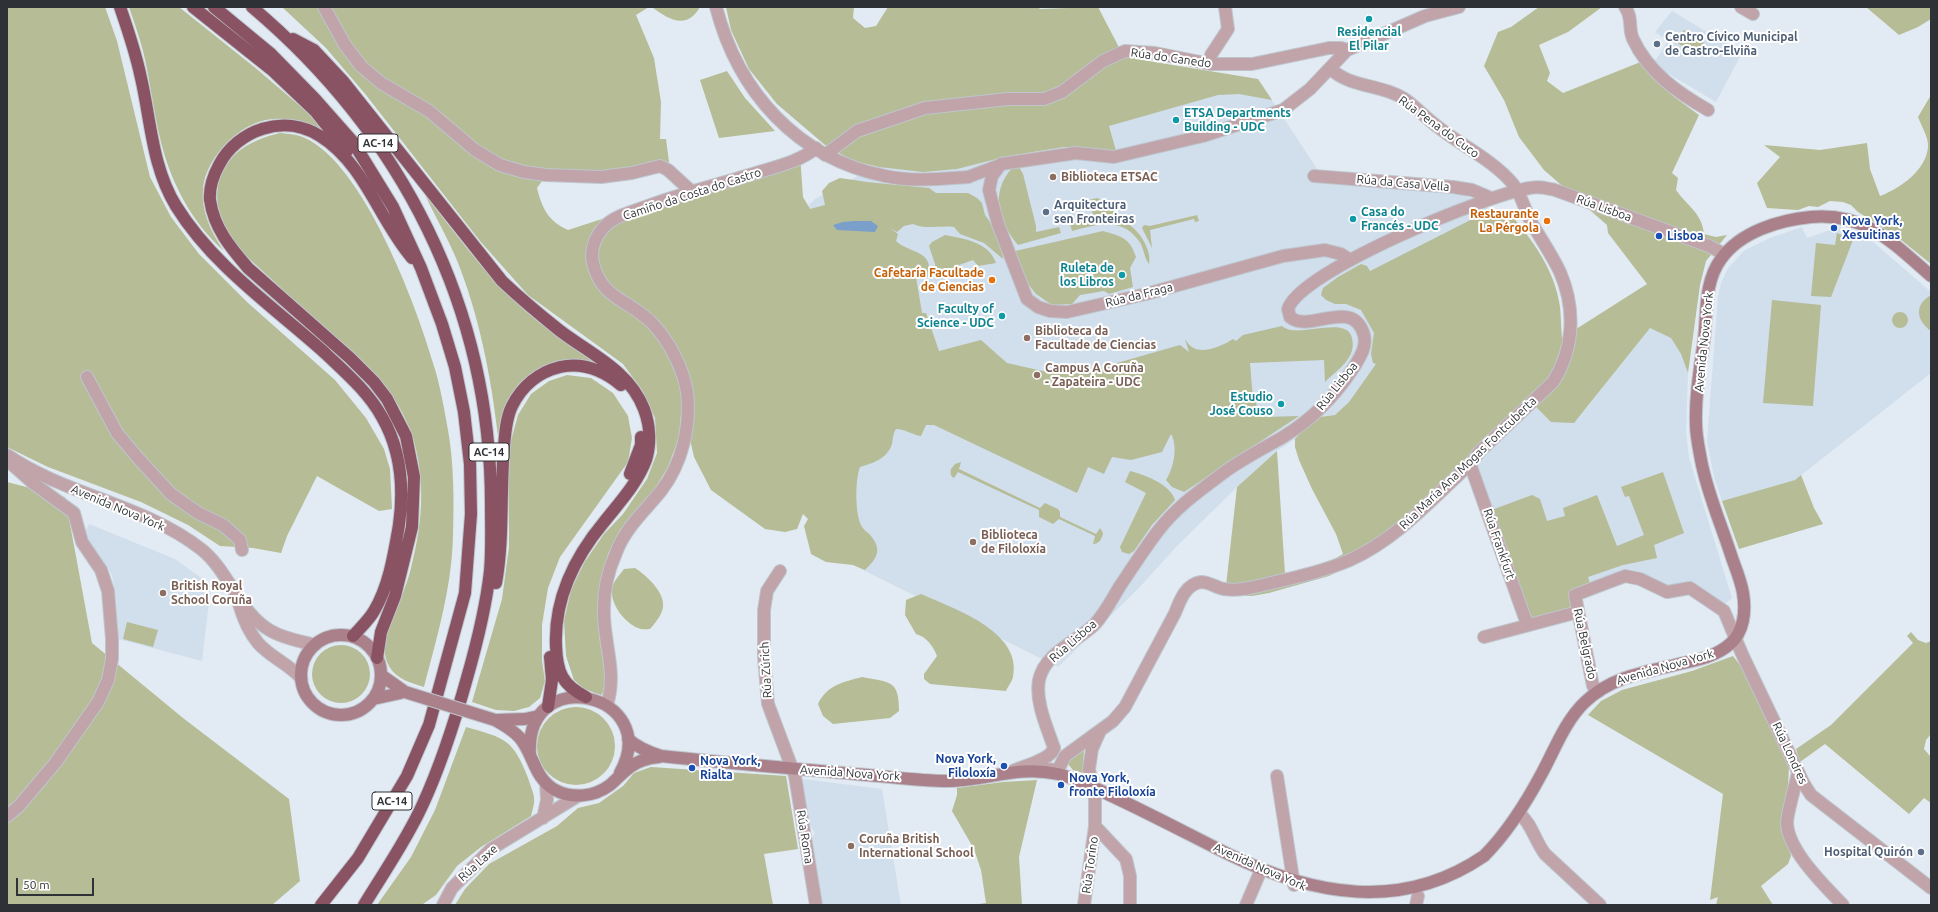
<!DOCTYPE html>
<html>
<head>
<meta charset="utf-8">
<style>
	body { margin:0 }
	#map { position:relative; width:1938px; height:912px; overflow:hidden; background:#e2ebf3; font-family:Ubuntu,sans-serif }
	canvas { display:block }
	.frame { position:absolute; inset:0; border:8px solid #2e3135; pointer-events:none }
	.scale { position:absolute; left:16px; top:878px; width:78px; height:18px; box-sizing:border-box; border:2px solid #2e3135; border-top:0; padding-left:5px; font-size:12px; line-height:14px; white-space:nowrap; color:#2e3135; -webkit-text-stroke:3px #fff; paint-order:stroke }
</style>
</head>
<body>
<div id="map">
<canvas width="1938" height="912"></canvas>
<div class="frame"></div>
<div class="scale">50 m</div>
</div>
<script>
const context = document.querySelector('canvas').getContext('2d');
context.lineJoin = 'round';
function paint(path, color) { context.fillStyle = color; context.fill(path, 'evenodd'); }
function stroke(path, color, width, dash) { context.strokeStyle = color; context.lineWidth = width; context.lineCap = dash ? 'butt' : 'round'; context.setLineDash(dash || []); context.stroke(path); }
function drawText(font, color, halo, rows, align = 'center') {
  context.font = font + ' Ubuntu,sans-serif'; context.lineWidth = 4; context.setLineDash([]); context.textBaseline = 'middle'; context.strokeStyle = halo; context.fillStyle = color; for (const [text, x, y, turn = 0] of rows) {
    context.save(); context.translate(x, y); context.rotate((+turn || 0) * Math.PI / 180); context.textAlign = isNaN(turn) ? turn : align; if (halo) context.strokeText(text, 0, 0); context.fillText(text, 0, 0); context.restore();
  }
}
paint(new Path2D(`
	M 1672,11 L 1742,53 L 1716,102 L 1659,68 L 1655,61 L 1668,41 L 1655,32 Z
	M 1258,79 L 1325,181 L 1460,192 L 1490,210 L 1370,271 L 1377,364 L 1349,402 L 1335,415 L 1320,417 L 1305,428 L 1295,439 L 1277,451 L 1237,487 L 1176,547 L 1138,589 L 1058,667 L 853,565 L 718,293 L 815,199 L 925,140 Z
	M 1802,227 L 1807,238 L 1839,227 L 1853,231 L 1872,241 L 1931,292 L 1931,373 L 1795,480 L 1722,501 L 1714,477 L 1707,441 L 1718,297 L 1721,283 L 1728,268 L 1745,250 L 1770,238 Z
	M 1650,327 L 1671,338 L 1681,354 L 1688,373 L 1686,432 L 1689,458 L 1732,598 L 1724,605 L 1707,598 L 1668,590 L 1626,574 L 1536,620 L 1475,465 L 1536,407 L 1551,422 L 1584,411 Z
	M 89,524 L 175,559 L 211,585 L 202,661 L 118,639 L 116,601 L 112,575 L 88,539 L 86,530 Z
	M 803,779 L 882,789 L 901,905 L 822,905 L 810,840 L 815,833 L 808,822 L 800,784 Z`), '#d1deec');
paint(new Path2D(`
	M 7,7 L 105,7 L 117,41 L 150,177 L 171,217 L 199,254 L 247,302 L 335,380 L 366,418 L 384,449 L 390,469 L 392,509 L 379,511 L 317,476 L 287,536 L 281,553 L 253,548 L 220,546 L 188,525 L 141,502 L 48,467 L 7,447 Z
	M 129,7 L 179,7 L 258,70 L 308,113 L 326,133 C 312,127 298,121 282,119 C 248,115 211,150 204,182 C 199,207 210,231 224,251 C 191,222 170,181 160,138 C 153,109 150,79 143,51 C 139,36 134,22 129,7 Z
	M 282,7 L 649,7 L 636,15 L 654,58 L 661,102 L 660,139 L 666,139 L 669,162 L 665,171 L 545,177 L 537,188 C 542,208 548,221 568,230 L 800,155 L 803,197 L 810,209 L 825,205 L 822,191 L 829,183 L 840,178 L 867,182 L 929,188 L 936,193 L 968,193 L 977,198 L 982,203 L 985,215 L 990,222 L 1002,251 L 1003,259 L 984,243 L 960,234 L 954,227 C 940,225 926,230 913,224 L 904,226 L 897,232 L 890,228 L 898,234 L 896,241 C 910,254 935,250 928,277 L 916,277 L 922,313 L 926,313 L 939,351 L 981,340 L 1007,363 L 1056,374 L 1096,369 L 1180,345 L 1189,352 L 1185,339 C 1187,342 1190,347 1194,348 C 1204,354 1224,345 1233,339 L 1236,341 L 1243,335 L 1282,326 C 1297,340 1346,314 1352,338 C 1357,358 1338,369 1325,382 L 1324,360 L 1250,363 L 1253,400 L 1256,400 L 1257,413 L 1266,417 L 1299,416 L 1184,492 L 1172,487 L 1166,480 C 1174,468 1178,446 1171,434 L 1162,452 L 1131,460 L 1112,457 L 1104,474 L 1088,467 L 1077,493 L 934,425 L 926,425 L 921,436 C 912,435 906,429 896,429 C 893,434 893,438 892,444 C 887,459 873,463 860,467 C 855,480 855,513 861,525 C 863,530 868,532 871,536 C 883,551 876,559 865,570 L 853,565 L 826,562 L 811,554 L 804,526 L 808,519 L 803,514 L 797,529 L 785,532 L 765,529 L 711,490 L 694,457 L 682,404 L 679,437 L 668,467 L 647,502 L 620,530 L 608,554 L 598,595 L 599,635 L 607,687 L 601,695 L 584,689 L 574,680 L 566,656 L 564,621 L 571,590 L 584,563 L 604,534 L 623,514 L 647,479 L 657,453 L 655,418 L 642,390 L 623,364 L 528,295 L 480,241 L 366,95 L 326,48 Z
	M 652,7 L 700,7 C 687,30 669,20 652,7 Z
	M 726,7 L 854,7 L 853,18 L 865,28 L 876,26 L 888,7 L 1038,7 L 1040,9 L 1098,7 L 1124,57 L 1258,79 L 1272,100 L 1239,94 L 1218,95 L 1109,126 L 1116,151 L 1064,147 L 1008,156 L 957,169 L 923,172 L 879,167 L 853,161 L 825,145 L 777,104 L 749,69 L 731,30 Z
	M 1539,7 L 1602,7 L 1568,32 L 1539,45 L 1550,73 L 1547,81 L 1563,93 L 1643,61 L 1673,96 L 1699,115 L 1672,173 L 1678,178 L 1676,190 C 1688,207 1702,213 1704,234 L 1716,237 L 1727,235 L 1706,261 L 1700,285 L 1688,373 L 1681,354 L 1671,338 L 1650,328 L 1574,423 L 1551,422 L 1536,407 L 1401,535 L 1384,548 L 1329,576 L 1269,593 L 1252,596 L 1225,595 L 1237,487 L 1277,451 L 1285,574 L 1322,566 L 1343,554 L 1336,534 L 1312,489 L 1299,460 L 1295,447 L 1295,439 L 1305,428 L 1320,417 L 1335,415 L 1349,402 L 1376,364 L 1373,363 L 1371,354 L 1374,333 L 1361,310 L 1346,304 L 1335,304 L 1326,300 L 1321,295 L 1323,288 L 1338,277 L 1361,264 L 1367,266 L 1370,271 L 1490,210 L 1507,210 C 1531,238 1555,269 1560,307 C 1561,317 1561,328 1562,338 L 1647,284 L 1608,233 L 1607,225 L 1544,170 L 1519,137 L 1504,100 L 1484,66 L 1498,32 L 1511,27 Z
	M 1866,7 L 1931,7 L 1931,19 L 1918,27 L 1899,35 Z
	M 1684,30 L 1704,42 L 1696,55 L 1676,42 Z
	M 727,71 L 745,98 L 775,131 L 719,138 L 700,80 Z
	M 1931,95 L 1931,264 L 1895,235 L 1858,212 L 1851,205 L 1843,202 L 1830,201 L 1818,207 L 1809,206 L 1798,210 L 1767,208 L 1757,183 L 1780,157 L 1764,145 L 1820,150 L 1867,143 L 1870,169 L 1880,196 C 1901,188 1926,170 1928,147 C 1929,138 1921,125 1918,117 Z
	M 280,133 C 289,134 297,134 305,138 C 363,164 416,304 433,363 C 440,384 444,408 448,430 C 454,464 454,500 453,535 C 452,587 437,637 424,687 C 411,683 396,679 389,666 C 376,643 396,612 404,590 C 408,580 411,569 413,559 C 419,535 422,510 421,486 C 418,407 375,371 320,323 C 294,300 269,277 243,253 C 235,242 224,229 220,215 C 208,168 239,142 280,133 Z
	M 1019,167 L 1023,174 L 1036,226 L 1036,232 L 1059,227 L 1061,233 L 1018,245 C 998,221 990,193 1012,168 Z
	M 425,195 C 455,233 484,273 520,306 C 543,328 572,345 599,363 C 557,354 522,367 504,408 C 501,417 500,427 498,436 C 491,376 479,314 456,258 C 447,237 435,216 425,195 Z
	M 1097,198 L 1114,207 L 1115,218 L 1110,217 C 1116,219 1123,221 1128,224 C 1140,231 1152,251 1149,264 C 1145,259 1144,251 1141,244 C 1123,216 1099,224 1072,231 L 1070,224 L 1094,218 L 1089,200 Z
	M 1197,215 L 1199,221 L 1195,222 L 1194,219 L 1150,230 L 1152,248 L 1142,228 L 1144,225 L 1150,226 Z
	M 1103,231 C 1121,236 1130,238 1136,257 L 1130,268 L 1133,287 L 1109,294 L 1104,291 L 1080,295 L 1072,304 L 1052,305 L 1036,294 L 1021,275 L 1015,251 Z
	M 1837,233 L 1853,240 L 1831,297 L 1811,296 L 1816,243 L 1835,245 Z
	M 945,235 C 965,239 989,242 996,263 L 978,266 L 973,260 L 959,265 L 960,271 L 958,277 L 937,279 L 935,264 L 929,246 L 932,242 Z
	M 1931,295 L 1931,331 C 1916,320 1914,305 1931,295 Z
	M 1772,300 L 1821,305 L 1813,406 L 1763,403 Z
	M1892 320a8 8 0 1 1 16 0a8 8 0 1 1-16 0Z
	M 567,375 L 591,378 L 613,393 L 628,416 L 632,438 L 628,462 L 560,557 L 548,588 L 542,625 L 542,661 L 545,681 L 540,698 L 529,707 L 514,711 L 496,710 L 472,702 L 502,599 L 509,547 L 509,448 L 518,415 L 531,394 L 549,381 Z
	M 961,462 L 959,469 L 1040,508 L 1045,503 L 1058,509 L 1060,512 L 1060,517 L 1096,534 L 1100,528 L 1103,533 C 1102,539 1099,544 1093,544 L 1095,536 L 1059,519 L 1053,524 L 1039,517 L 1039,510 L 958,472 L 954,478 C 951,477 950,473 951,469 L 955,464 Z
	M 1130,471 C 1145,475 1170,484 1175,500 L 1152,525 L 1134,551 L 1129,554 L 1122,552 L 1120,547 L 1146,493 L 1125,482 Z
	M 1663,472 L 1684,533 L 1654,545 L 1657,558 L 1623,565 L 1588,577 L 1591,587 L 1574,608 L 1530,619 L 1489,511 L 1532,495 L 1540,499 L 1547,521 L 1565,516 L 1563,508 L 1597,495 L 1617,546 L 1644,535 L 1629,496 L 1625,497 L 1621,487 Z
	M 1801,475 L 1814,508 L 1823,524 L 1739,549 L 1722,501 L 1795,480 Z
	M 7,482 L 65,497 L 92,643 L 183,718 L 289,799 L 300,881 L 272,905 L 7,905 Z
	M 635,568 C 646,575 665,592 663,607 C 662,615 655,623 650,629 C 647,629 641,630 638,628 C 625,623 611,605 612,591 C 612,582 619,576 624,569 Z
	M 921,594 C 952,608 1023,631 1013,677 C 1012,682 1008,686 1006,691 L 930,684 L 924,679 L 924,674 L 937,656 C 933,646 927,637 916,634 L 905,615 L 906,600 Z
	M 127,622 L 158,630 L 153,647 L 123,639 Z
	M 1911,632 L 1918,640 L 1926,643 L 1931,641 L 1931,734 L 1926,740 L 1924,749 L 1931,757 L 1931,803 L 1924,798 L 1909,814 L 1825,744 L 1800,762 L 1796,749 L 1831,725 L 1913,643 L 1907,636 Z
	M312 674a29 29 0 1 1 58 0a29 29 0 1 1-58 0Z
	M 1733,656 L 1743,669 L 1789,766 L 1788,786 L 1782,815 L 1785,835 L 1791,856 L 1788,864 L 1761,886 L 1773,905 L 1716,905 L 1718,897 L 1710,900 L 1723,794 L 1588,715 L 1601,701 L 1622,690 L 1692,671 Z
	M 862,677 C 890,683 899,679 899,711 L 890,718 L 833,724 L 823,716 L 818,704 C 827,685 843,682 862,677 Z
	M537 746a39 39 0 1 1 78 0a39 39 0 1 1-78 0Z
	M 466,727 C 505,738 513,739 528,778 C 534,797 537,796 531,816 L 481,847 L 457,866 L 436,895 L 423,904 L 377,905 L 411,857 L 435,810 Z
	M 1084,747 L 1083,773 L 1073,770 L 1067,763 L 1067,759 Z
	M 651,767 L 786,776 L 798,849 L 764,854 L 773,905 L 455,905 L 465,889 L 489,864 L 557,826 L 578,808 L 599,803 L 623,786 L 634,773 Z
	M 1037,780 L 1019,857 L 1022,905 L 971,905 L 986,903 L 981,870 L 974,849 L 952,811 L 957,795 L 957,788 L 1003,782 Z`), '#b5bc96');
paint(new Path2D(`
	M 854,221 L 871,221 L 878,226 L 875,232 L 837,230 L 833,225 L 843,222 Z`), '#7a9fca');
const minor = new Path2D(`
	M 324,7 L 345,45 L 361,66 L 381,83 L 429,111 L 475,150 L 500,165 L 524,172 L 546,175 L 601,177 L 632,173 L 660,166 L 668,170 L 691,191
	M 1625,7 C 1633,17 1628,29 1633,39 C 1648,72 1678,93 1708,110
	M 1741,7 L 1753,14
	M 1347,50 L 1310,89 L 1283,110 L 1203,136 L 1114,157 L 1076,153 L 1001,164 L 992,176 L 989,190 L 998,224 L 1027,299 L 1038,307 L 1050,311 L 1067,312 L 1146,294 L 1283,256 L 1325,250 L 1341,254 L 1350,260
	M 1210,64 L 1211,55 L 1228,29 L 1225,7
	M 825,155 L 857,131 L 925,108 L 1008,99 L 1044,99 L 1062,92 L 1103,61 L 1125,51 L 1155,53 L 1210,64 L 1252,64 L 1329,48 L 1341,48 L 1347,50 L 1425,16 L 1459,7
	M 1314,176 L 1453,187 L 1472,190 L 1491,198
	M 968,177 L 1000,165
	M 87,377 L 117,433 L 138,458 L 171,494 L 198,513 L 223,525 L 240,540 L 242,550
	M 7,460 L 33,483 L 74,513 L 82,542 L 101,570 L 108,591 L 112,639 L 112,659 L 108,680 L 98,702 L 56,762 L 19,806 L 7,816
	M 1470,464 L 1527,624
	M 780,571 L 767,591 L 764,610 L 764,657 L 768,704 L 795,776 L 816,905
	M 1484,637 L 1578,612
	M 1599,691 L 1593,686 L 1575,595 L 1625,576 L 1640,579 L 1667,592 L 1690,588 L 1724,611 L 1742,654 L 1804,784 L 1811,795 L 1931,888
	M 607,705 C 618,670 602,640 604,606 C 604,588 609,569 616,553 C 625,528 645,511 661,491 C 682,464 691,426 687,392 C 683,368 669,341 653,324 C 630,300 601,299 593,263 C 590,250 595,237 604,227 C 614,216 631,212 645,207 C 682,193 721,184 759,172 C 779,166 800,161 816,148
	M 1045,769 L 1058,770 L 1065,756 L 1113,721 L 1125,707 L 1175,613 C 1180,600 1186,584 1201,582 C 1209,582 1217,588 1224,589 C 1238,591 1250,588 1263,585 C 1292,578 1322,572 1350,560 C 1397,539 1433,498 1470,464 L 1479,452 L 1553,382 C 1574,349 1576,309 1560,272 C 1552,255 1541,239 1531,222 C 1525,210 1521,194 1513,184 C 1493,160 1462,146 1438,127 C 1427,119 1417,108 1406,100 C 1383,84 1350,88 1331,69
	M 1013,771 C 1023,766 1051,760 1054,748
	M 1798,772 C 1796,784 1787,813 1787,823 C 1788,851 1825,886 1843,905
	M 1277,776 L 1294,885
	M 1519,813 C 1532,824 1535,841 1545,854 L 1600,905
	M 543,818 L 547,800 L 546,783
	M 1095,826 L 1126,859 L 1130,876 L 1130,905
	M 443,905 L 452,888 L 491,849 L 578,796
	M 1084,905 L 1095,826 L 1095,799 L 1089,769 L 1092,749 L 1100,731
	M 1246,905 L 1261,870
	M 1416,905 L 1418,896`);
const tertiary = new Path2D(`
	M 716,7 C 738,92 797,158 885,176 C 912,182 941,179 968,177
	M 7,455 C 67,496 143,504 201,549 C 229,571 239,613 271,631 C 285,639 300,641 315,645
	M 239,604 C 243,618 249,632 258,643 C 270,657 289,664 301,678
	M 1054,748 C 1047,727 1035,702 1039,680 C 1045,652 1077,642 1095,624 C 1105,613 1112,599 1120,586 C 1132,568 1145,548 1158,531 C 1176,507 1202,489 1226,471 C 1244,458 1264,448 1283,437 C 1311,420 1336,395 1354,367 C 1360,357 1367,347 1364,335 C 1353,296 1309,334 1290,317 L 1288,309 C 1300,271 1488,194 1530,188 C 1539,186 1546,188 1555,190 L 1709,246 L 1724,254`);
const secondary = new Path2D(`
	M301 675a40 40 0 1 1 80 0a40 40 0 1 1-80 0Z
	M 381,675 L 405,692
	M 373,699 L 405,692
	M 495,720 C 504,725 513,730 520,738 C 534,755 534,778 555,790 C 572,799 594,797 610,785 C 617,779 623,772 630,767 C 639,760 648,758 659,757
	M 496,720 L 525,719 L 539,716
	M 628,739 C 638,748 648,752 661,756 C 725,763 790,768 855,774 C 886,776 917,781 948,781 C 986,781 1017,765 1058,774 C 1079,779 1099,790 1118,799 C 1154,816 1190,835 1226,853 C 1313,896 1402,912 1484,856 C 1508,832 1526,803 1542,773 C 1555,749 1565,721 1585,702 C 1611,677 1645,672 1679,664 C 1697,660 1715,657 1730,644 C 1744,632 1746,611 1743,593 C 1741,581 1736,569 1732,558 C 1722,526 1707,493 1701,460 C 1699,449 1696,436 1696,424 C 1695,396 1700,368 1704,340 C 1707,314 1704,282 1721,259 C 1740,232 1779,220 1811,217 C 1865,212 1893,243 1931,276
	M 530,755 C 524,660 664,694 620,773`);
const motorway = new Path2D(`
	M 120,7 C 128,30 136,54 141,78 C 151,121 152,167 176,206 C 213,266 275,308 326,354 C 347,374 368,392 382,417 C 401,450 404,489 399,525 C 394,554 389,586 374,611 C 369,620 360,628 353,636
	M 193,7 L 272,70 L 316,112 L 347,151
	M 214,7 L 271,54 L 315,99 L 353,142 L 393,207 L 421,268 L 442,324 L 455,367 L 464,412 L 470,464 L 471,514 L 465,593 L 429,725 L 407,776 L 358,858 L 321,905
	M 252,7 C 402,134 491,307 491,505 C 491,527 492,549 490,571 C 486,607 477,643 467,678 C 455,721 441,765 422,806 C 406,841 384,872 364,905
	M 293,39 L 314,50 L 343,81 L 502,281 C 520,298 539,314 559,330 C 590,354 629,370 644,409 C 650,425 651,444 646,460 C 637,484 619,503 604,522 C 574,558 554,598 556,646 C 557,672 562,685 586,697
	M 630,474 L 641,445 L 641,437
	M 496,583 C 504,539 500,493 504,447 C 505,434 506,418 512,406 C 522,386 539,372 560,367 C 583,362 604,371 621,385
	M 377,658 L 381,632 L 395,596 L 412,527 L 414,477 L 406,436 L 387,399 L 374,382 L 350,358 L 248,268 C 230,247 214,228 210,200 C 209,187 213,176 219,165 C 237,130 284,113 320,136 C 365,164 379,220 412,258
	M 548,707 L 552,680 L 550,657`);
stroke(minor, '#bec6cd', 14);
stroke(tertiary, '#bec6cd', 14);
stroke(secondary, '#bec6cd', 14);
stroke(motorway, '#bec6cd', 14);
stroke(minor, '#c0a4aa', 12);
stroke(tertiary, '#c0a4aa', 12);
stroke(secondary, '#aa818b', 12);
stroke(motorway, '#8a5363', 12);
const secondaryBridge = new Path2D(`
	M 405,692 L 495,720`);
stroke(secondaryBridge, '#bec6cd', 14, []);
stroke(secondaryBridge, '#aa818b', 12);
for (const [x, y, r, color] of [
	[1369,19,4,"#0f9aa8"],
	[1657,44,4,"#5c6f8a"],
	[1176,120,4,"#0f9aa8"],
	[1053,177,4,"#8d6e63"],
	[1046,212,4,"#5c6f8a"],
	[1353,219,4,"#0f9aa8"],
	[1547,221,4,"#e8710a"],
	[1834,228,4,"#1a4fb4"],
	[1659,236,4,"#1a4fb4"],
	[1122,275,4,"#0f9aa8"],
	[992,280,4,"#e8710a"],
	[1002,316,4,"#0f9aa8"],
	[1027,338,4,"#8d6e63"],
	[1037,375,4,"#8d6e63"],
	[1281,404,4,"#0f9aa8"],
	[973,542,4,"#8d6e63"],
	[163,593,4,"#8d6e63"],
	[1004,766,4,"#1a4fb4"],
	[692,768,4,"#1a4fb4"],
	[1061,785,4,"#1a4fb4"],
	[851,846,4,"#8d6e63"],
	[1921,852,4,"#5c6f8a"]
]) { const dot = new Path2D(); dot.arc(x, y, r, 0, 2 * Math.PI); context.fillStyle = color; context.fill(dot); stroke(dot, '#fff', 1.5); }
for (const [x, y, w] of [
	[378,143,40],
	[489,452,40],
	[392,801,40]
]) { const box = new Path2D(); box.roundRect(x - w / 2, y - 9, w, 18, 3); context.fillStyle = '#fff'; context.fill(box); stroke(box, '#2e3135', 1); }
drawText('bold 11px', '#2e3135', null, [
	["AC-14",378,143],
	["AC-14",489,452],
	["AC-14",392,801]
]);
drawText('bold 12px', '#0d838f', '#fff', [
	["Residencial",1369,32,"center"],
	["El Pilar",1369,46,"center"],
	["ETSA Departments",1184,113,"left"],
	["Building - UDC",1184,127,"left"],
	["Casa do",1361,212,"left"],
	["Francés - UDC",1361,226,"left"],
	["Ruleta de",1114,268],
	["los Libros",1114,282],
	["Faculty of",994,309],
	["Science - UDC",994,323],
	["Estudio",1273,397],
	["José Couso",1273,411]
], 'right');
drawText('bold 12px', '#4e5e75', '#fff', [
	["Centro Cívico Municipal",1665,37],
	["de Castro-Elviña",1665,51],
	["Arquitectura",1054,205],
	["sen Fronteiras",1054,219],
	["Hospital Quirón",1913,852,"right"]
], 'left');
drawText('12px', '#2e3135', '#fff', [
	["Rúa do Canedo",1171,58,8],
	["Rúa Pena do Cuco",1439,127,36],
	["Rúa da Casa Vella",1403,183,5],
	["Camiño da Costa do Castro",692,194,-18],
	["Rúa Lisboa",1604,208,20],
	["Rúa da Fraga",1139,295,-14],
	["Avenida Nova York",1704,342,-84],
	["Rúa Lisboa",1337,386,-51],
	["Rúa María Ana Mogas Fontcuberta",1468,463,-44],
	["Avenida Nova York",118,508,23],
	["Rúa Frankfurt",1499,544,71],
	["Rúa Lisboa",1073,641,-41],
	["Rúa Belgrado",1585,644,78],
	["Avenida Nova York",1665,667,-16],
	["Rúa Zúrich",766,670,-93],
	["Rúa Londres",1790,753,65],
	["Avenida Nova York",850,773,4],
	["Rúa Roma",805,837,81],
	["Rúa Laxe",478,863,-42],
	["Rúa Torino",1090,865,-82],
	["Avenida Nova York",1260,867,24]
]);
drawText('bold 12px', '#785e54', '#fff', [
	["Biblioteca ETSAC",1061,177],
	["Biblioteca da",1035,331],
	["Facultade de Ciencias",1035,345],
	["Campus A Coruña",1045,368],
	["- Zapateira - UDC",1045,382],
	["Biblioteca",981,535],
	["de Filoloxía",981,549],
	["British Royal",171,586],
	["School Coruña",171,600],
	["Coruña British",859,839],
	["International School",859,853]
], 'left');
drawText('bold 12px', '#c56008', '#fff', [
	["Restaurante",1539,214],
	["La Pérgola",1539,228],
	["Cafetaría Facultade",984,273],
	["de Ciencias",984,287]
], 'right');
drawText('bold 12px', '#164399', '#fff', [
	["Nova York,",1842,221],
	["Xesuitinas",1842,235],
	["Lisboa",1667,236],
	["Nova York,",996,759,"right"],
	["Filoloxía",996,773,"right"],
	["Nova York,",700,761],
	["Rialta",700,775],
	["Nova York,",1069,778],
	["fronte Filoloxía",1069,792]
], 'left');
</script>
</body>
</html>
